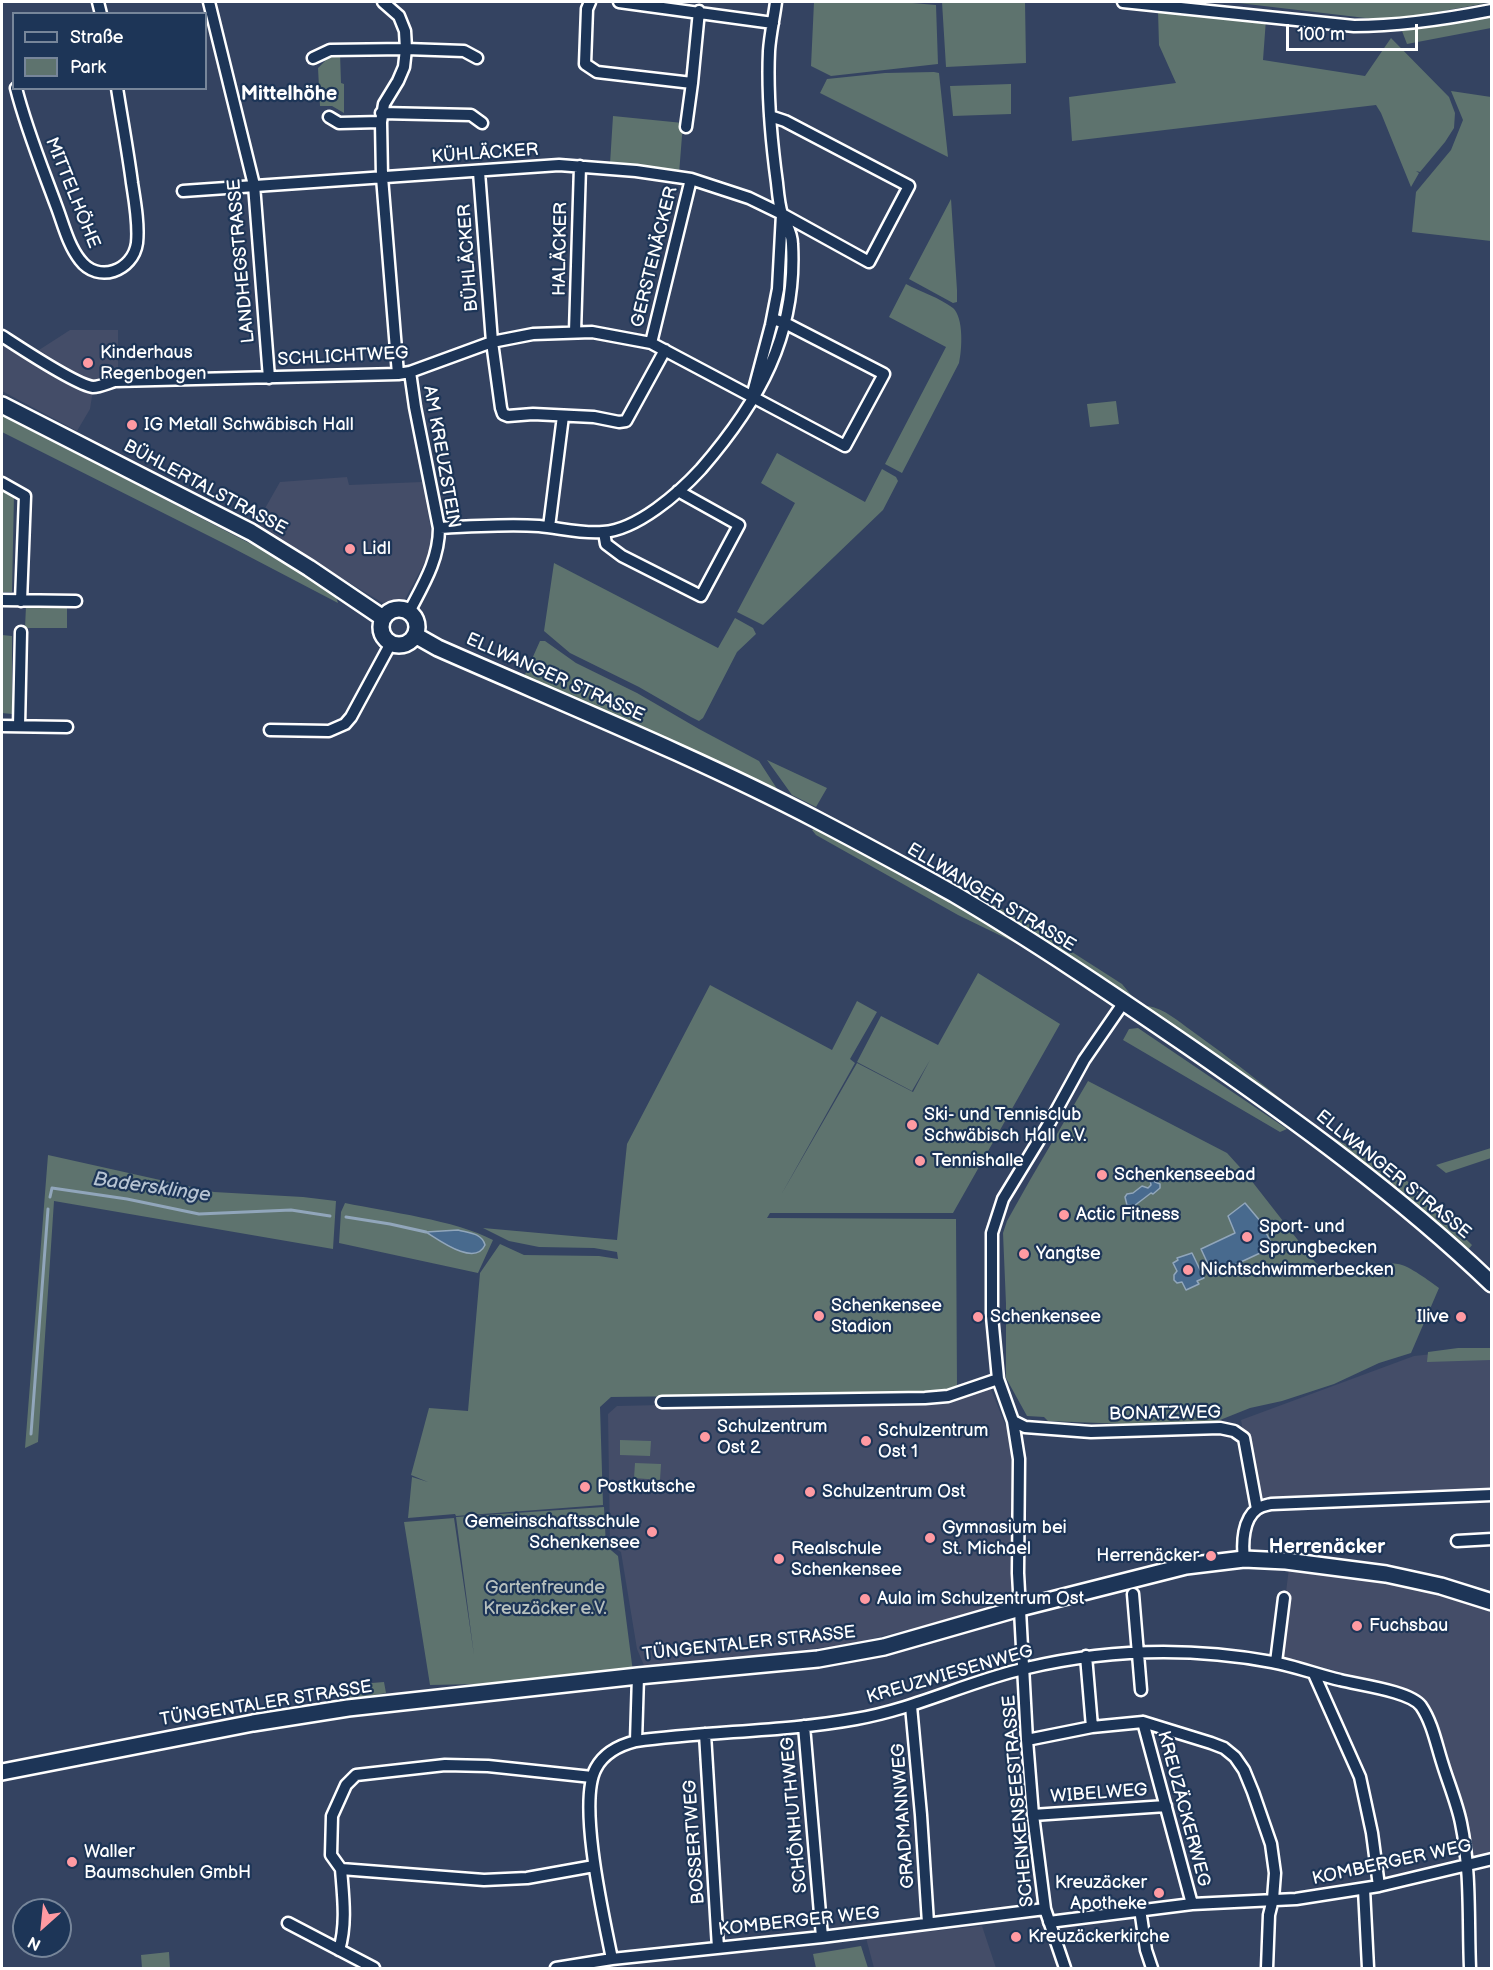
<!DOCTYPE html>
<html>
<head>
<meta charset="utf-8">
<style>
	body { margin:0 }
	#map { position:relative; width:1493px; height:1970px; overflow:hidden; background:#344361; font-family:"Balsamiq Sans",sans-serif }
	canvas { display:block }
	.frame { position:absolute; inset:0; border:3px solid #fff; pointer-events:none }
	.legend { position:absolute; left:12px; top:12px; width:195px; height:78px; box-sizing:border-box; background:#1d3557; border:2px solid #77869a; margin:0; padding:8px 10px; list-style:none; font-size:18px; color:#fff }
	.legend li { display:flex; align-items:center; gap:12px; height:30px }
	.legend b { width:30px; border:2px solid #77869a }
	.north { position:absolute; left:12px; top:1898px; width:60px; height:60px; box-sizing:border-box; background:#1d3557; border:2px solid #77869a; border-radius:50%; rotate:207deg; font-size:16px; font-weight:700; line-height:24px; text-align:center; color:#fff }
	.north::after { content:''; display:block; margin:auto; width:21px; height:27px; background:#ff9aa2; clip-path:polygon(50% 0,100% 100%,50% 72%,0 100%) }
	.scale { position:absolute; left:1286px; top:24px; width:132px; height:27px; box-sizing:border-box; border:3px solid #fff; border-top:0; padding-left:8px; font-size:18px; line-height:21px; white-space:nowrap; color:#fff; -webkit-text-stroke:4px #1d3557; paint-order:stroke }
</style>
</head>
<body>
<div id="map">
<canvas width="1493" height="1970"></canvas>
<div class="frame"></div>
<ul class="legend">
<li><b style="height:8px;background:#1d3557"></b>Straße</li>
<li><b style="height:16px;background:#5e736e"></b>Park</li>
</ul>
<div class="north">N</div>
<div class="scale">100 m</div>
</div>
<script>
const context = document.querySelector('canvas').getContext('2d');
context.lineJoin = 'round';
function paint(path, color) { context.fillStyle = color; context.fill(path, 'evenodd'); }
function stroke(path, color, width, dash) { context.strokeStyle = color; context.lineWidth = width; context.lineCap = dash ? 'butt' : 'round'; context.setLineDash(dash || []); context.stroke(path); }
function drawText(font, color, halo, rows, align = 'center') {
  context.font = font + ' "Balsamiq Sans",sans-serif'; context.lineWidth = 4.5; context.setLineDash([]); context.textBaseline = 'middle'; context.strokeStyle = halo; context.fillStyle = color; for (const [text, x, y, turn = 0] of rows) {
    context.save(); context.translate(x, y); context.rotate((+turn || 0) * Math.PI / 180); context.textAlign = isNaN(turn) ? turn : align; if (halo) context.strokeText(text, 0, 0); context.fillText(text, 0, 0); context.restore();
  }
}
paint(new Path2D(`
	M 70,330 L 118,330 L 118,375 L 108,377 L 94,385 L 39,350 Z
	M 2,331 L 8,344 L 32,361 L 93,390 L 90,409 L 77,431 L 2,391 Z
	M 347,477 L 349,485 L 422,482 L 434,545 L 405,599 L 383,603 L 255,526 L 280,482 Z
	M 1469,1350 L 1491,1351 L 1491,1495 L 1257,1509 L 1241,1420 L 1414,1356 Z
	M 990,1387 L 1011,1439 L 1011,1603 L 856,1643 L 646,1670 L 637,1649 L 621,1552 L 610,1545 L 608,1414 L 617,1406 L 928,1399 Z
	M 1289,1568 L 1360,1576 L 1469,1597 L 1491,1609 L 1491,1854 L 1473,1858 L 1424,1701 L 1407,1689 L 1278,1656 Z
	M 982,1926 L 996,1968 L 874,1968 L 866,1938 Z`), '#444d68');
paint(new Path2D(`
	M 814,2 L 901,2 L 936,5 L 938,64 L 831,76 L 811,66 Z
	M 942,2 L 1025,2 L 1026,63 L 946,67 Z
	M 1230,2 L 1492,2 L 1400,19 L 1374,19 Z
	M 1158,11 L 1266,19 L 1263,60 L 1365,76 L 1391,38 L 1449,97 L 1455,113 L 1454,128 L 1445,142 L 1420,172 L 1416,171 L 1419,173 L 1411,187 L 1381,113 L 1376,105 L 1072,141 L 1069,97 L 1176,83 L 1159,45 Z
	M 1491,15 L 1491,28 L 1407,44 L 1402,31 Z
	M 329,53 L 340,53 L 341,83 L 344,84 L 344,113 L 332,106 L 320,106 L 318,68 L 325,61 Z
	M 934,72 L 939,73 L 948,157 L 820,93 L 827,79 L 885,73 Z
	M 1011,84 L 1011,114 L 953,116 L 950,86 Z
	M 1451,91 L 1491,97 L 1491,241 L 1412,232 L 1416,192 L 1451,150 L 1463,120 Z
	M 613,116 L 683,123 L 679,174 L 610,164 Z
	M 951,199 L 957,290 L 957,302 L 953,303 L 909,279 Z
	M 906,284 C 921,292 940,298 953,308 C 964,318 962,350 959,363 L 902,473 L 885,464 L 946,347 L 889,317 Z
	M 1116,401 L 1119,424 L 1090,427 L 1087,404 Z
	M 2,415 L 278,558 L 335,594 L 338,603 L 229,546 L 2,432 Z
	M 777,453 L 865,502 L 882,469 L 896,477 L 898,481 L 883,510 L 763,625 L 737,612 L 795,503 L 761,483 Z
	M 2,487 L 14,494 L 12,592 L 2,592 Z
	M 554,563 L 718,648 L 735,618 L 753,628 L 756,634 L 737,652 L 703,718 L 699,721 L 691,717 L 639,687 L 570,653 L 544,631 Z
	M 67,605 L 67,628 L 25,628 L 26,606 Z
	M 2,635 L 12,636 L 12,714 L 2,713 Z
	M 540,641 L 545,641 L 576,663 L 637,693 L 699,729 L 759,761 L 783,798 L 523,679 Z
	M 767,760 L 827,788 L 816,807 L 792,795 Z
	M 824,813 L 1022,920 L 1122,984 L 1136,1001 L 822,816 Z
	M 818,827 L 917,881 L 1010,935 L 1022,946 L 958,915 L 816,835 L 812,830 Z
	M 978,973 L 1060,1024 L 953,1213 L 770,1213 L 767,1218 L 956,1219 L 957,1385 L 943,1393 L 611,1397 L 600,1407 L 603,1505 L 456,1516 L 455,1514 L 408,1518 L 412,1477 L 428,1482 L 411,1475 L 429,1408 L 468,1411 L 480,1273 L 500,1244 L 524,1255 L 599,1256 L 618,1259 L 617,1252 L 594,1248 L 539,1247 L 509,1241 L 483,1228 L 617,1240 L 627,1144 L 710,985 L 832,1050 L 857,1001 L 877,1012 L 850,1059 L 855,1063 L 781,1195 L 857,1063 L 913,1092 L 930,1060 L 912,1091 L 857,1062 L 881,1016 L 938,1045 Z
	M 1148,1006 C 1165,1009 1178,1021 1192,1031 C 1230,1058 1266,1087 1302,1116 L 1297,1116 L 1146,1008 Z
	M 1138,1028 L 1287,1129 L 1280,1132 L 1123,1040 L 1129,1029 Z
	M 1088,1081 L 1227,1153 L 1247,1175 L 1315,1262 C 1354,1296 1361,1258 1398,1264 C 1410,1266 1429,1281 1439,1288 L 1411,1353 L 1379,1363 L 1334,1384 L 1282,1401 L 1250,1408 L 1215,1422 L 1151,1425 L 1048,1421 L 1044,1417 L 1027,1416 L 1006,1378 L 1006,1304 L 1003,1233 L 1007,1221 L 1030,1180 Z
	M 1317,1129 L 1400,1174 L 1472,1245 L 1467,1251 Z
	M 1491,1148 L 1491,1158 L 1446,1173 L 1436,1165 Z
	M 48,1155 L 214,1192 L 303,1197 L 336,1201 L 333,1249 L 54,1201 L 38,1442 L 25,1448 Z
	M 345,1203 C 388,1212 455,1220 493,1240 L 478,1273 L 339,1243 L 341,1212 Z
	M 1458,1348 L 1491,1348 L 1491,1360 L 1427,1362 L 1428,1352 Z
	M 620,1440 L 651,1441 L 650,1456 L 620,1455 Z
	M 635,1463 L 661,1464 L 660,1480 L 634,1478 Z
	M 604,1507 L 606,1546 L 618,1556 L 633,1672 L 479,1684 L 430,1685 L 404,1522 L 454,1518 L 474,1655 L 456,1517 Z
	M 384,1682 L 386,1693 L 350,1699 L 347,1685 Z
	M 861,1946 L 868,1968 L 816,1968 L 813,1954 Z
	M 169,1952 L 170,1968 L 142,1968 L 141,1955 Z`), '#5e736e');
const water = new Path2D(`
	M 1152,1178 L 1155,1182 L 1160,1184 L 1160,1188 L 1153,1194 L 1151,1193 L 1134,1206 L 1127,1205 L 1125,1197 L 1127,1194 L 1133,1193 L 1142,1186 L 1148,1188 L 1151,1185 L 1150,1180 Z
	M 1245,1203 L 1261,1222 L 1273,1247 L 1213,1275 L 1201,1249 L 1235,1233 L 1228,1216 Z
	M 458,1230 C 469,1233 482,1233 485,1245 C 475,1267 439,1240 426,1232 Z
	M 1192,1253 L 1204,1278 L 1197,1281 L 1199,1284 L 1186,1290 L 1182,1282 L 1177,1283 L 1174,1280 L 1174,1275 L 1177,1271 L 1173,1263 L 1178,1260 L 1177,1258 Z`);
paint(water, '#486a8e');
stroke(water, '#91a6bb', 1.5);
stroke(new Path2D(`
	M 50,1197 L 52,1188 L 127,1199 L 199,1214 L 291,1210 L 330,1216
	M 346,1217 L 390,1224 L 426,1232
	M 31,1434 L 48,1209`), '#91a6bb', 3);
const street = new Path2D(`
	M 98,2 L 101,14
	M 209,2 L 254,185 L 269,378
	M 383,2 L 399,16 L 405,31 L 406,49 L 404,67 L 398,81 L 384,104 L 381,122 L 382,177 L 398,374
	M 590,2 L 587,9 L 585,64 L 597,72 L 692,83 L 699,11
	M 619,2 L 773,23
	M 1123,2 L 1354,26 C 1400,26 1446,19 1492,10
	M 313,58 L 330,50 L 406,49 L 464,51 L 477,58
	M 16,88 C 26,128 42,167 56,205 C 63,223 68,245 80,260 C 98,284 133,271 137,243 C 139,224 135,202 132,183 C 128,152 122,120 117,88
	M 381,113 L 471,115 L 482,123
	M 329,117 L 339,123 L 381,122
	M 686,127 L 692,83
	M 479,172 L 492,342 L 501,408 L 503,414 L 508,416 L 533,414 L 594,417 L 619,422 L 626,421 L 665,350
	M 183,191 L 559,165 L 636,171 L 691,179 L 749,198 L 782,214 L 869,262 L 909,186 L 785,121 L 770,116
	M 575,332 L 580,166
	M 2,336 C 19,347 76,385 93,387 C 100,387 108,383 115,381 L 398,374 L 410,372 L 492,342 L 533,334 L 592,332 L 651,343 L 845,446 L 884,374 L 785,323 L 773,319
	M 651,343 L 691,179
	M 753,393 L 771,325 L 778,289 L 782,214
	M 2,483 L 25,496 L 21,601
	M 549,527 L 563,416
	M 439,528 C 473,526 506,524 539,526 C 560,528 582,534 603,532 C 637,530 679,493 701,469 C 759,402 797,335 792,244 C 792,232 786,225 782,214 C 779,205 778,193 777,183 C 771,139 767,95 769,51 C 770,35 774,18 776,2
	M 604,532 L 606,544 L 622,556 L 701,596 L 739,525 L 678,491
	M 2,600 L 76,601
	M 409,612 C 423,585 439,560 439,528 L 415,407 L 410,372
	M 2,726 L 67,727
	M 19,726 L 21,632
	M 270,730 L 329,731 L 345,724 L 351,717 L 391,643
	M 662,1402 L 925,1398 L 948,1396 L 998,1379
	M 1013,1421 L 1025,1427 L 1091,1432 L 1220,1428 L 1234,1431 L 1244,1438 L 1257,1509
	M 1457,1541 L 1492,1539
	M 1244,1559 C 1242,1543 1243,1519 1257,1509 C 1261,1506 1267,1505 1271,1504 L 1492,1495
	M 1133,1594 L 1141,1690
	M 1086,1656 L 1092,1727
	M 1276,1662 L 1284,1598
	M 1314,1674 L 1360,1777 L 1372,1833 L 1379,1886
	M 911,1706 L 921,1815 L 928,1923
	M 1143,1722 L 1192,1904
	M 804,1726 L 822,1937
	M 705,1734 L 718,1948
	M 1027,1740 L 1092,1727 L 1143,1722 L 1211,1743 L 1224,1748 L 1235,1757 L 1244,1770 L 1253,1792 L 1271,1844 L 1275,1873 L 1273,1899 L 1269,1915 L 1267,1968
	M 636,1741 L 638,1676
	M 1033,1815 L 1166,1806
	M 341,1869 L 331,1855 L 332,1816 L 346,1785 L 356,1775 L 445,1765 L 488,1766 L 592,1777
	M 341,1869 L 484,1880 L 527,1878 L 594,1866
	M 1364,1889 L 1368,1968
	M 1140,1909 L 1146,1950 L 1152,1968
	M 1049,1922 L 1192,1904 L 1296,1899 L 1379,1886 L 1492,1859
	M 288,1923 L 374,1968
	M 339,1950 C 347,1924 343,1895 341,1869
	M 612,1959 C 604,1919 577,1802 596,1768 C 604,1753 620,1745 636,1741 C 709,1731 784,1732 856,1719 C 915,1709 969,1681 1027,1668 C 1108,1649 1190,1647 1272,1662 C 1295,1666 1318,1675 1340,1680 C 1359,1685 1410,1691 1421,1706 C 1432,1722 1436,1743 1442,1762 C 1448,1782 1457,1803 1461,1823 C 1471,1871 1468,1921 1470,1968
	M 556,1968 L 612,1959 L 822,1937 L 1045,1909
	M 1065,1968 L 1045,1909 L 1033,1815 L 1027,1740 L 1018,1573 L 1019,1459 L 1013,1421 L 998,1379 L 992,1316 L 992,1233 L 1003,1199 L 1050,1122 L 1084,1060 L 1124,1002`);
const secondary = new Path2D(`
	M 2,405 L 251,532 L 309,568 L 383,618
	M381 627a18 18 0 1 1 36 0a18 18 0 1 1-36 0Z
	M 415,635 L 438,648 C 565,704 694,756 817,820 C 863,844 909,869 954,894 C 1034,941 1112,994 1188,1046 C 1294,1119 1399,1195 1492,1284
	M 2,1772 L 253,1723 L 348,1708 L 638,1676 L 818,1659 L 884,1647 L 1020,1608 L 1186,1566 L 1244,1559 L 1286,1561 L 1386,1574 L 1441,1586 L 1492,1602`);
stroke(street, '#fff', 15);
stroke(secondary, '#fff', 20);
stroke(street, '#1d3557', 10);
stroke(secondary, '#1d3557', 15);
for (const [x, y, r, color] of [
	[88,363,6,"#ff9aa2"],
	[132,425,6,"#ff9aa2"],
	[350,549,6,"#ff9aa2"],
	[912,1125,6,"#ff9aa2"],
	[920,1161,6,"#ff9aa2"],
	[1102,1175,6,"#ff9aa2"],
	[1064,1215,6,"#ff9aa2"],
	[1247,1237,6,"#ff9aa2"],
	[1024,1254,6,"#ff9aa2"],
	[1188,1270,6,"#ff9aa2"],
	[819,1316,6,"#ff9aa2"],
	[978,1317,6,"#ff9aa2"],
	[1461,1317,6,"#ff9aa2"],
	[705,1437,6,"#ff9aa2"],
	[866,1441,6,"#ff9aa2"],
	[585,1487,6,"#ff9aa2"],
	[810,1492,6,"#ff9aa2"],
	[652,1532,6,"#ff9aa2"],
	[930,1538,6,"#ff9aa2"],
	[1211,1556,6,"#ff9aa2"],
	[779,1559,6,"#ff9aa2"],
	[865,1599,6,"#ff9aa2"],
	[1357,1626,6,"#ff9aa2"],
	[72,1862,6,"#ff9aa2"],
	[1159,1893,6,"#ff9aa2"],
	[1016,1937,6,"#ff9aa2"]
]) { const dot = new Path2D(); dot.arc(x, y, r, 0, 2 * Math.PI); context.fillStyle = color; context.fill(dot); stroke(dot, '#1d3557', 2); }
drawText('18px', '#fff', '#1d3557', [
	["KÜHLÄCKER",485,154,-4],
	["MITTELHÖHE",72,193,68],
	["HALÄCKER",561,249,-89],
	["GERSTENÄCKER",655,257,-76],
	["BÜHLÄCKER",469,258,-94],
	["LANDHEGSTRASSE",242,261,-95],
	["SCHLICHTWEG",343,357,-3],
	["AM KREUZSTEIN",441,457,80],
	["BÜHLERTALSTRASSE",205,488,28],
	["ELLWANGER STRASSE",555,678,24],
	["ELLWANGER STRASSE",991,898,31],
	["ELLWANGER STRASSE",1393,1175,39],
	["BONATZWEG",1165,1414,-1],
	["TÜNGENTALER STRASSE",749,1644,-6],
	["KREUZWIESENWEG",950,1675,-16],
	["TÜNGENTALER STRASSE",266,1704,-9],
	["WIBELWEG",1099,1794,-4],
	["SCHENKENSEESTRASSE",1019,1801,-95],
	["KREUZÄCKERWEG",1183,1809,75],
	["SCHÖNHUTHWEG",795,1815,-95],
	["GRADMANNWEG",904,1816,-94],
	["BOSSERTWEG",695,1842,-94],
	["KOMBERGER WEG",1392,1863,-12],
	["KOMBERGER WEG",799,1922,-6]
]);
drawText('18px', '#fff', '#1d3557', [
	["Kinderhaus",100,353],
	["Regenbogen",100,374],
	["IG Metall Schwäbisch Hall",144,425],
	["Lidl",362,549],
	["Ski- und Tennisclub",924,1115],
	["Schwäbisch Hall e.V.",924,1136],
	["Tennishalle",932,1161],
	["Schenkenseebad",1114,1175],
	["Actic Fitness",1076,1215],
	["Sport- und",1259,1227],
	["Sprungbecken",1259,1248],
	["Yangtse",1036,1254],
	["Nichtschwimmerbecken",1200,1270],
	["Schenkensee",831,1306],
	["Stadion",831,1327],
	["Schenkensee",990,1317],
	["Ilive",1449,1317,"right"],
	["Schulzentrum",717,1427],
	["Ost 2",717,1448],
	["Schulzentrum",878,1431],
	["Ost 1",878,1452],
	["Postkutsche",597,1487],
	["Schulzentrum Ost",822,1492],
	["Gemeinschaftsschule",640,1522,"right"],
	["Schenkensee",640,1543,"right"],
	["Gymnasium bei",942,1528],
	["St. Michael",942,1549],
	["Realschule",791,1549],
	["Schenkensee",791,1570],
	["Herrenäcker",1199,1556,"right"],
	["Aula im Schulzentrum Ost",877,1599],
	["Fuchsbau",1369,1626],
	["Waller",84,1852],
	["Baumschulen GmbH",84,1873],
	["Kreuzäcker",1147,1883,"right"],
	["Apotheke",1147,1904,"right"],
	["Kreuzäckerkirche",1028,1937]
], 'left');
drawText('18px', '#b7c0be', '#1d3557', [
	["Gartenfreunde",545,1588],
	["Kreuzäcker e.V.",545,1609]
]);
drawText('bold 20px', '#fff', '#1d3557', [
	["Mittelhöhe",289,95],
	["Herrenäcker",1327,1548]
]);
drawText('italic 20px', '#b6c3d2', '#1d3557', [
	["Badersklinge",152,1188,8]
]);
</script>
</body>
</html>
